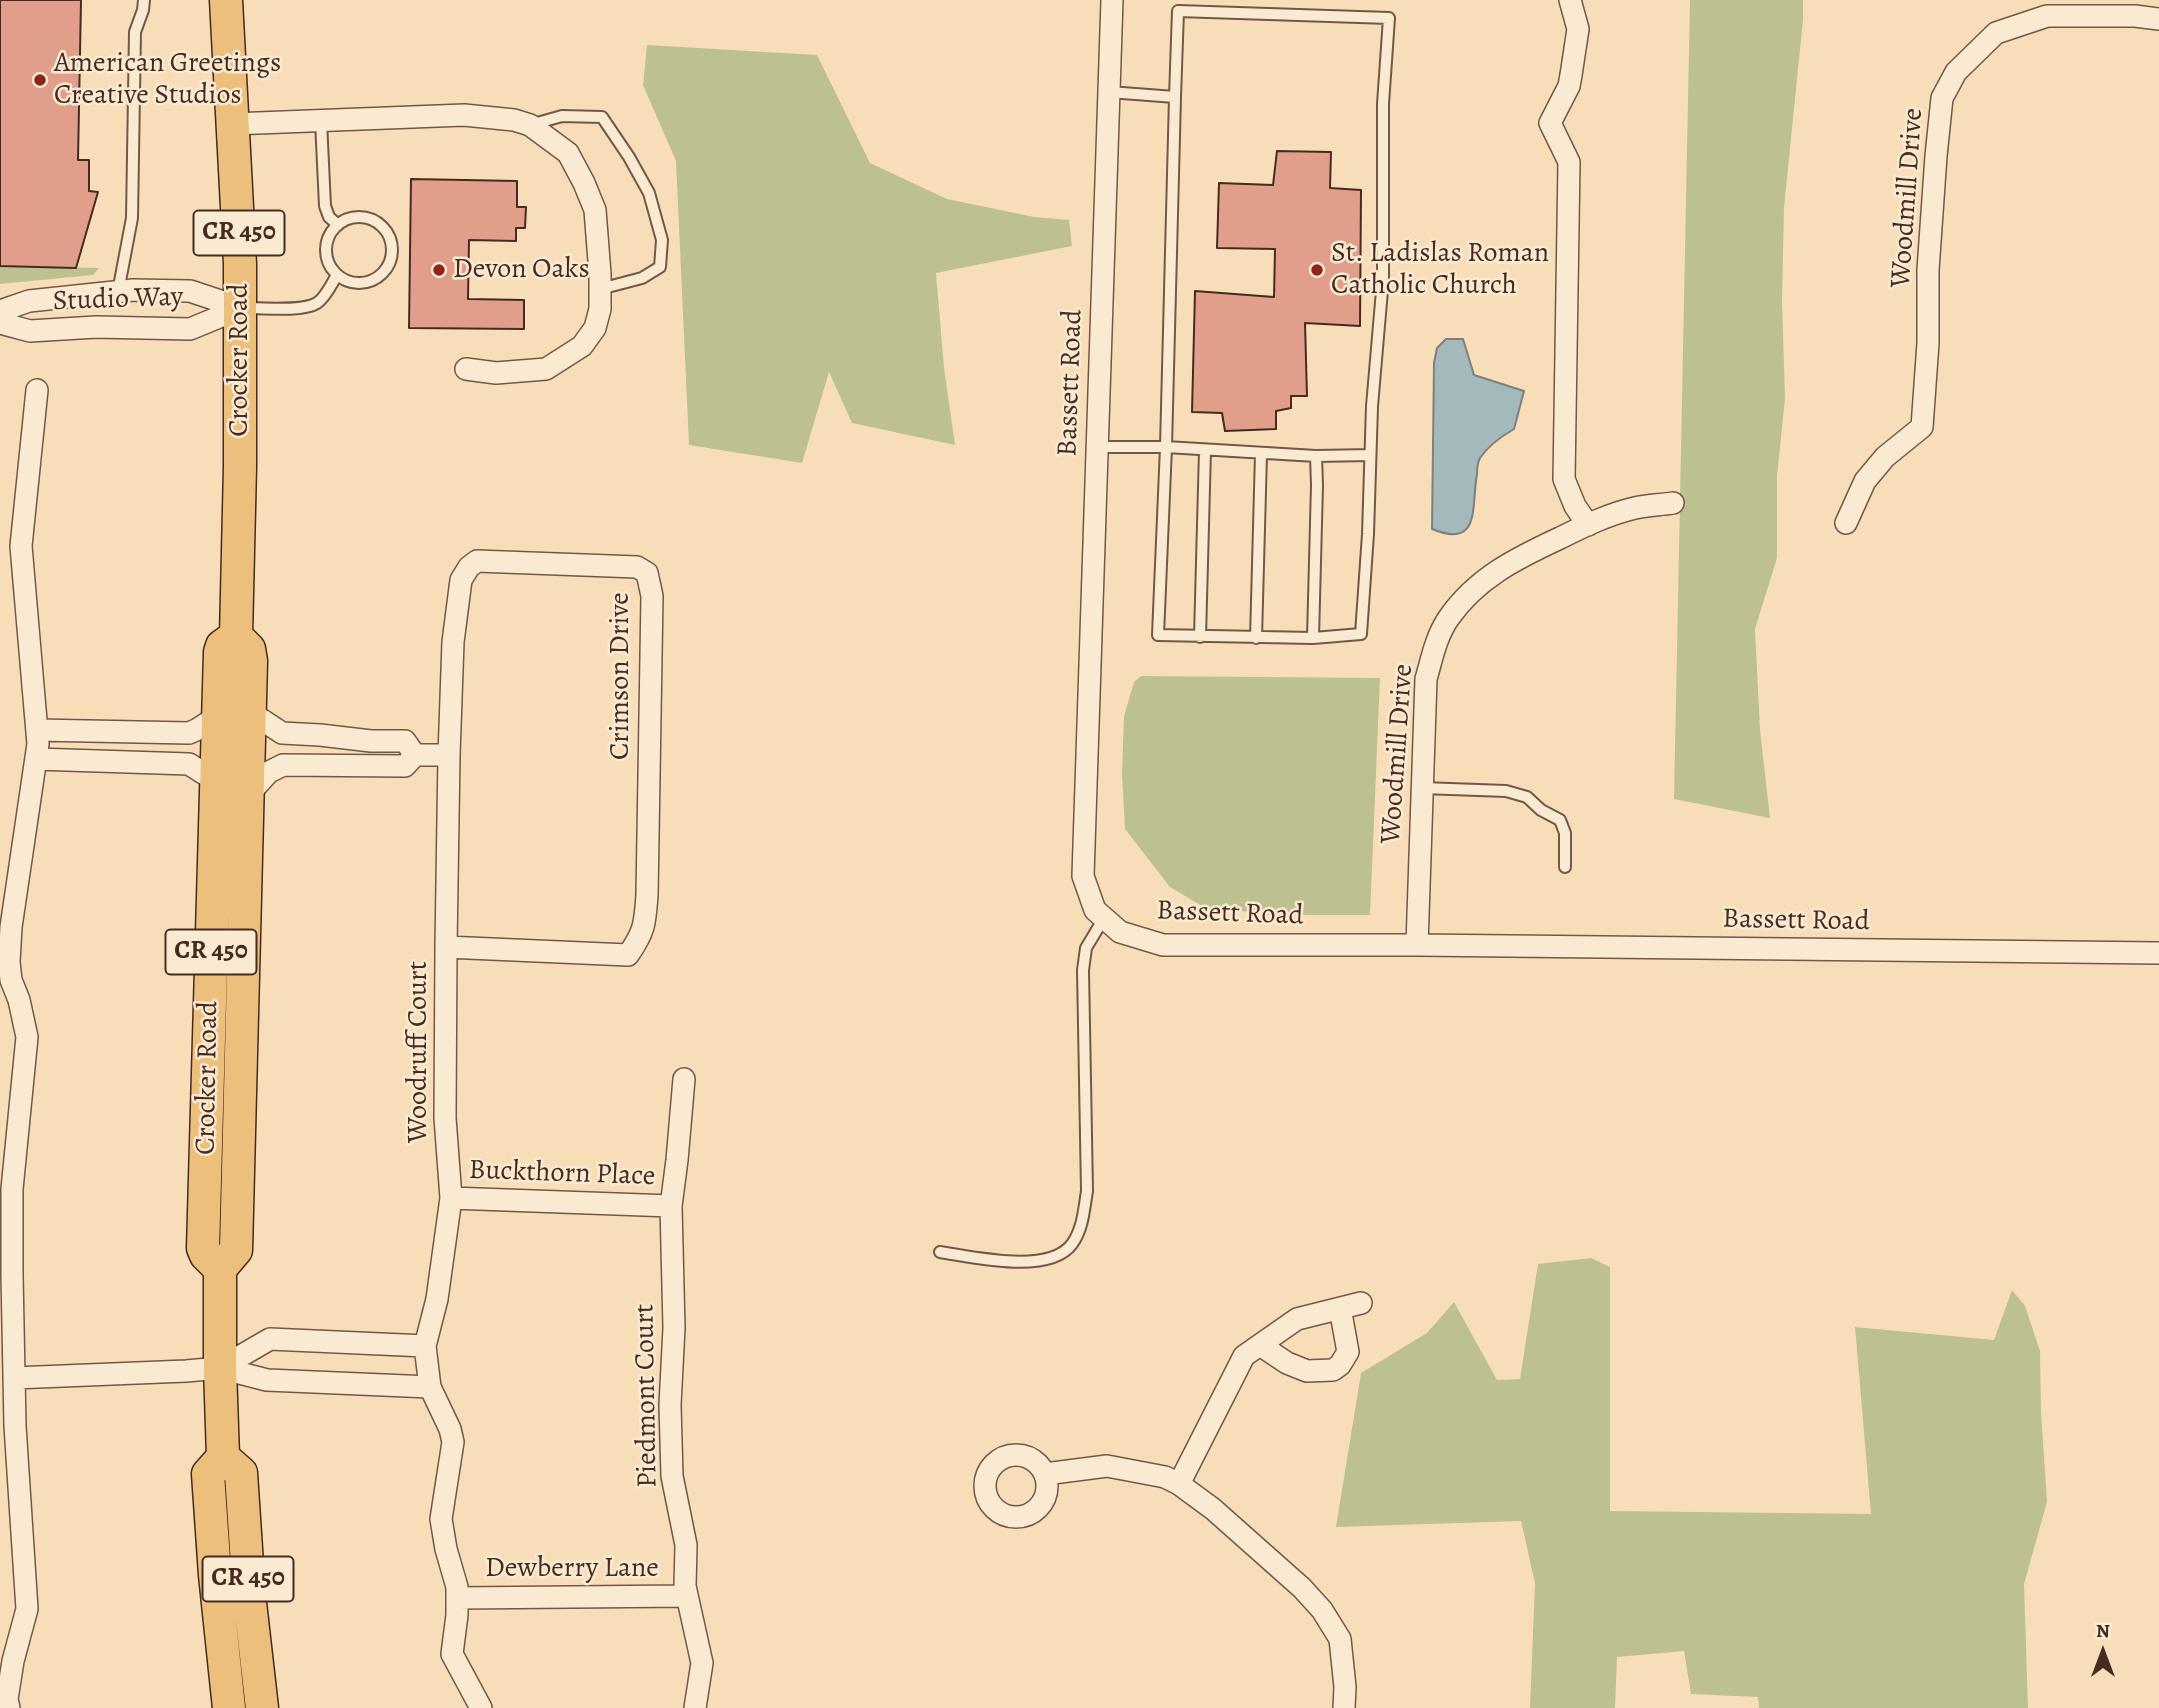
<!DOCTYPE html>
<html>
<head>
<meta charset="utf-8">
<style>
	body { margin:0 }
	#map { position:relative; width:2159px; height:1708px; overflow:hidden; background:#f8deb8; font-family:Alegreya,serif }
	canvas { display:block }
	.north { position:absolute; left:2068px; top:1617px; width:70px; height:70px; -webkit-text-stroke:5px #faead1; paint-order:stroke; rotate:0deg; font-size:19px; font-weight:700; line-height:28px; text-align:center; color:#452b22 }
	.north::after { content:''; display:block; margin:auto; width:24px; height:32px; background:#452b22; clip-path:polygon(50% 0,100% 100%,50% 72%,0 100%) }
</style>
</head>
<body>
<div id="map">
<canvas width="2159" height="1708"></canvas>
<div class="north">N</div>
</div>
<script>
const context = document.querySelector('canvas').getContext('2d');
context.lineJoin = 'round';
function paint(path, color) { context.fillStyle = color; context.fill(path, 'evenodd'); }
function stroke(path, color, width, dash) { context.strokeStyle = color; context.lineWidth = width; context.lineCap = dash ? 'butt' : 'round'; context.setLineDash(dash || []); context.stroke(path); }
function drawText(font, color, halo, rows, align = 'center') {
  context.font = font + ' Alegreya,serif'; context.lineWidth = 5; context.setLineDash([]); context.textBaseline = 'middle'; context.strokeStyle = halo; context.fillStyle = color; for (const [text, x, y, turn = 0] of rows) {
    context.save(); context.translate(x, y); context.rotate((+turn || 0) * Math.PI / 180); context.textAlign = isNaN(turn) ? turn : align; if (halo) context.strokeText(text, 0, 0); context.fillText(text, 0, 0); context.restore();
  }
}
paint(new Path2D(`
	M 1690,0 L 1803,0 L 1803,20 L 1784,207 L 1782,300 L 1785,398 L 1777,476 L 1777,558 L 1755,629 L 1760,730 L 1770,818 L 1674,799 Z
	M 647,45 L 817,55 L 870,163 L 947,199 L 1034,217 L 1069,220 L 1072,246 L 936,273 L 944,368 L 955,445 L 852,423 L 829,372 L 802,463 L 689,445 L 676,161 L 643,85 Z
	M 0,266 L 99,268 L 93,275 L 0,284 Z
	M 1141,676 L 1380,678 L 1370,915 L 1273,915 L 1202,906 L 1170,887 L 1125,829 L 1122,774 L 1124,716 L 1134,682 Z
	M 1591,1258 L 1610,1267 L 1610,1511 L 1871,1514 L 1855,1327 L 1994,1340 L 2012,1290 L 2025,1306 L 2040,1351 L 2041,1412 L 2047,1502 L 2024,1584 L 2028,1708 L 1759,1708 L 1758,1697 L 1691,1694 L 1684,1651 L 1617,1657 L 1615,1708 L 1530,1708 L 1535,1583 L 1521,1521 L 1336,1527 L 1361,1373 L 1427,1333 L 1454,1302 L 1497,1380 L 1520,1379 L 1538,1264 Z`), '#bdc18f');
const water = new Path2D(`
	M 1446,339 L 1463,339 L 1474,375 L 1524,391 L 1514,429 C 1502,436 1488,446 1480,458 C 1478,462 1477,469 1477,474 C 1471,508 1481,549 1432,529 L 1434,363 L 1437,348 Z`);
paint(water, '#a3b9bb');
stroke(water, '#7d807e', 2);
const building = new Path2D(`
	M 0,0 L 81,0 L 78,160 L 89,160 L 89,191 L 98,192 L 76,268 L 0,266 Z
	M 1277,151 L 1331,152 L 1330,188 L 1361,190 L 1360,326 L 1305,323 L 1307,396 L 1291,396 L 1291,408 L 1276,411 L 1276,429 L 1225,431 L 1222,413 L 1192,412 L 1195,291 L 1274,297 L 1275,249 L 1217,248 L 1219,183 L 1273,185 Z
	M 411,179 L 517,181 L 517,207 L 526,207 L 525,228 L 516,228 L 516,241 L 469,240 L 468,299 L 524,300 L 524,329 L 409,328 Z`);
paint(building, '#e19e8a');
stroke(building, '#452b22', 2);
const lane = new Path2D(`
	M 1175,97 L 1166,447 L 1316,456 L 1370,455
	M 321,121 L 325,206 L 329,217 L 338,225
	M 530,125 L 562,116 L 602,117 L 629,157 L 649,193 L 662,240 L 660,267 L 642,278 L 600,289
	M326 250a33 33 0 1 1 66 0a33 33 0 1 1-66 0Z
	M 118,292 L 132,218 L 135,32 L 143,10 L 144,0
	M 244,308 C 261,308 303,312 317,303 C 326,297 332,283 337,275
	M 1097,447 L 1166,447 L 1158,635 L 1313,638 L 1361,634 L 1368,534 L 1372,406 L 1383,279 L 1383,104 L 1389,18 L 1178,11 L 1175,97 L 1109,92
	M 1200,637 L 1205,450
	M 1256,638 L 1261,454
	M 1313,638 L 1317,485 L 1316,456
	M 1422,788 L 1506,791 L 1527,797 L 1541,810 L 1560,820 L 1565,833 L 1565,867
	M 940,1252 C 974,1257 1049,1275 1072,1244 C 1083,1229 1084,1209 1087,1191 L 1083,970 L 1086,948 L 1104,918`);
const street = new Path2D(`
	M 1112,0 L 1083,876 L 1095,910 L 1120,932 L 1163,945 L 1417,945 L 2159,953
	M 1570,0 L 1578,29 L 1571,75 L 1569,86 L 1550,123 L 1569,162 L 1564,479 L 1575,506 L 1588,525
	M 232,124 L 464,115 L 514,120 L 530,125 L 568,153 L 584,183 L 595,210 L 600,274 L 600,309 L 595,328 L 582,346 L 546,369 L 496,373 L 466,369
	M 0,311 L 29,301 L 133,290 L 190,291 L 241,308
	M 0,323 L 30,331 L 96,327 L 190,329 L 241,308
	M 1846,523 L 1865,481 L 1885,457 L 1922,427 L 1928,343 L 1928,270 L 1936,156 L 1942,98 L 1956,72 L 1996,33 L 2047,16 L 2135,16 L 2159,19
	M 250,712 L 282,733 L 320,735 L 371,741 L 405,741 L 415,755
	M 37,730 L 189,733 L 196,730 L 218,716
	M 36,759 L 189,764 L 216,781
	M 248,795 L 269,772 L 283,765 L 405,766 L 415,755 L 449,755
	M 1417,945 L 1426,679 C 1432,658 1436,637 1448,619 C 1476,578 1517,558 1560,538 C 1584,526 1609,514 1635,508 C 1647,505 1660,505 1673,503
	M 446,947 L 628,955 C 645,931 645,923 647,895 L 652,596 L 647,573 L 637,567 L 477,561 L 469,567 L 461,580 L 453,642 L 449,755 L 446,947 L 445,1118 L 451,1198 L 437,1299 L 425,1346 L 430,1387 L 450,1429 L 453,1442 L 441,1519 L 446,1549 L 457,1587 L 457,1615 L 452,1654 L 481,1708
	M 684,1079 L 677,1160 L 671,1206 L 674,1328 L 670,1405 L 672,1476 L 686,1545 L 685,1586 L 702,1663 L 695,1708
	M 451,1198 L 671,1206
	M 1260,1345 L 1287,1363 L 1307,1371 L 1333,1370 L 1340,1365 L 1348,1352 L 1340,1308
	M 220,1368 L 270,1339 L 425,1346
	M 14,1378 L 186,1371 L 220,1368 L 267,1380 L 430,1387
	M985 1486a31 31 0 1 1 62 0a31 31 0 1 1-62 0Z
	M 1045,1474 L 1107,1466 L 1165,1477 L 1179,1484 L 1213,1509 L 1302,1588 L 1322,1610 L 1340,1639 L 1345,1687 L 1344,1708
	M 1179,1484 L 1244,1356 L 1297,1319 L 1361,1303
	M 457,1598 L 686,1596
	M 9,1708 L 7,1699 L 13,1661 L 27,1609 L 15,1426 L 12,1275 L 12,1189 L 27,1037 L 19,1000 L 11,980 L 9,962 L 11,927 L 38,744 L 21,546 L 37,390`);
const primary = new Path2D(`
	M 226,0 L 240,264 L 240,467 L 236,636 L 249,649 L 251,661 L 236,1250 L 220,1269 L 220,1368 L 223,1457 L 208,1474 L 215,1575 L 229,1708
	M 220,1269 L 206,1255 L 203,1248 L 220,652 L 222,646 L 236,636
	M 223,1457 L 241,1473 L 249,1594 L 262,1708`);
stroke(lane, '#725848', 14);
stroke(street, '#725848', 24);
stroke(primary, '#452b22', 35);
stroke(lane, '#faead1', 10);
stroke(street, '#faead1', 21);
stroke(primary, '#ecbf7c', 32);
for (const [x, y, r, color] of [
	[40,80,7,"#8f2418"],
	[439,270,7,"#8f2418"],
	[1317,270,7,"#8f2418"]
]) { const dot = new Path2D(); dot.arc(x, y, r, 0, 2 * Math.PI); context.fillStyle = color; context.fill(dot); stroke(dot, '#faead1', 2.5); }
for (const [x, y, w] of [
	[239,233,91],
	[211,952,91],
	[248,1579,91]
]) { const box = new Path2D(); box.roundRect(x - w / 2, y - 22.5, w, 45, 5); context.fillStyle = '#faead1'; context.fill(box); stroke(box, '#452b22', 2); }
drawText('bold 26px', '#452b22', null, [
	["CR 450",239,233],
	["CR 450",211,952],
	["CR 450",248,1579]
]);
drawText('28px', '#452b22', '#faead1', [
	["American Greetings",54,64],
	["Creative Studios",54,96],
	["St. Ladislas Roman",1331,254],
	["Catholic Church",1331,286],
	["Devon Oaks",453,270]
], 'left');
drawText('28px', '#452b22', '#faead1', [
	["Woodmill Drive",1908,198,-86],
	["Studio Way",118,300,-2],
	["Crocker Road",240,360,-90],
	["Bassett Road",1071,383,-88],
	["Crimson Drive",621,676,-90],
	["Woodmill Drive",1398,754,-86],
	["Bassett Road",1230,914,2],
	["Bassett Road",1796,921,1],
	["Woodruff Court",419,1052,-90],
	["Crocker Road",208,1078,-89],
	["Buckthorn Place",562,1174,2],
	["Piedmont Court",647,1396,-91],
	["Dewberry Lane",572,1569]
]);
</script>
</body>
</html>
